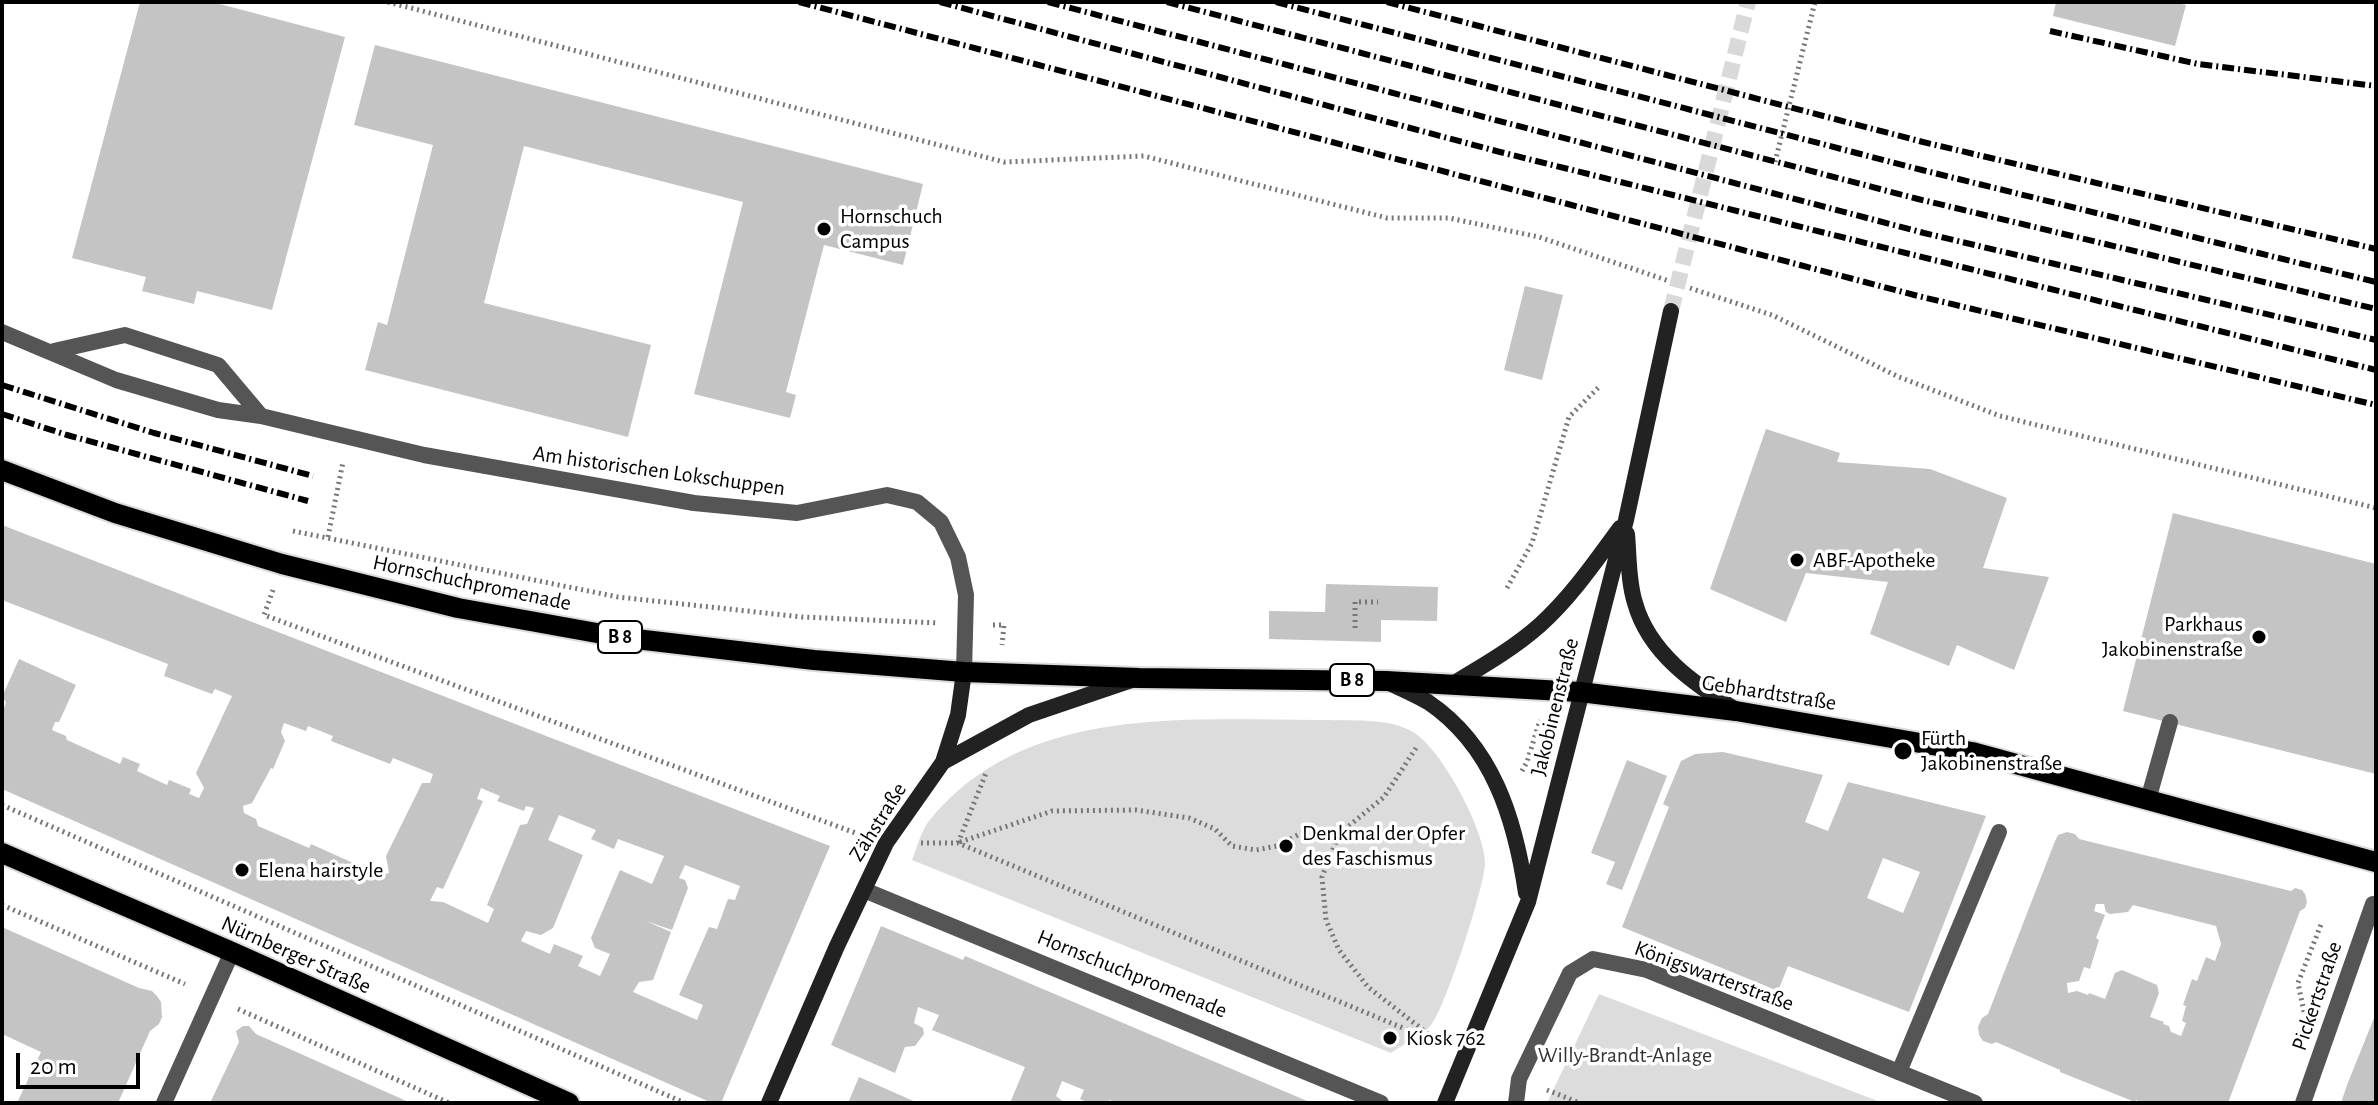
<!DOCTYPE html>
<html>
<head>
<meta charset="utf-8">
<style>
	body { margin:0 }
	#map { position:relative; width:2378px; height:1105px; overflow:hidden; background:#fff; font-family:"Alegreya Sans",sans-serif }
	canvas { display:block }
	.frame { position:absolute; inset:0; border:4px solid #000; pointer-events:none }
	.scale { position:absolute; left:16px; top:1053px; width:124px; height:36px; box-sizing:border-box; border:4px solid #000; border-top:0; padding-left:10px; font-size:24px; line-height:28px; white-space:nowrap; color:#000; -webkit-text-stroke:6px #fff; paint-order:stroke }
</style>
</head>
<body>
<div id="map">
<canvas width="2378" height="1105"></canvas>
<div class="frame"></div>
<div class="scale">20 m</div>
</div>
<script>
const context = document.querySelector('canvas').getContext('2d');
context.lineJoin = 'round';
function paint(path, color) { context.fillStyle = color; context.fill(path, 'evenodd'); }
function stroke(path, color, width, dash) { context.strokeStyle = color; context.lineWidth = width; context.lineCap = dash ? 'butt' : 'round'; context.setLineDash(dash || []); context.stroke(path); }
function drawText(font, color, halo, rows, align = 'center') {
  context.font = font + ' "Alegreya Sans",sans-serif'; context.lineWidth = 7; context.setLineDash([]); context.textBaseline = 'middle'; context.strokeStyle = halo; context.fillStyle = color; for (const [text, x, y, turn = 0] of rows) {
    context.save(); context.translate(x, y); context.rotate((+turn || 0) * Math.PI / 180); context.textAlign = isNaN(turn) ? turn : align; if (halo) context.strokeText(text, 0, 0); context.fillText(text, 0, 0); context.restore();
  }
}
paint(new Path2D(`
	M 1329,720 C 1356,721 1389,718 1413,732 C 1441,748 1485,830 1485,863 C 1485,885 1445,1009 1431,1025 C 1422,1036 1403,1044 1391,1053 L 912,860 C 917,848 921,831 929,821 C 1026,701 1192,721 1329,720 Z
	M 1599,994 L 1883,1103 L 1547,1103 Z`), '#dcdcdc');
paint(new Path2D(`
	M 140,2 L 212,2 L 345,37 L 272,310 L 197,291 L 194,304 L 142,291 L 146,277 L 72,258 Z
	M 2056,2 L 2172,2 L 2186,5 L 2175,46 L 2053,16 Z
	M 375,45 L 923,184 L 903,265 L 824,245 L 786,392 L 796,395 L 790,418 L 694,394 L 743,202 L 524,146 L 484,303 L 651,345 L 628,437 L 365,370 L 378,322 L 387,325 L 433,145 L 354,125 Z
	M 1525,286 L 1563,295 L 1542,380 L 1504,370 Z
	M 1766,429 L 1840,453 L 1837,462 L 1930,469 L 2007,498 L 1983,568 L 2049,577 L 2014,670 L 1957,645 L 1949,666 L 1870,634 L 1888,582 L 1806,573 L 1786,622 L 1710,589 Z
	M 2173,513 L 2376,564 L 2376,774 L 2123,711 Z
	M 2,525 L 830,846 L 721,1103 L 712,1103 L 2,789 L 2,714 L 6,702 L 2,697 L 19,659 L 76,685 L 59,722 L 55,722 L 52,730 L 66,736 L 67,740 L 120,764 L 123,757 L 140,764 L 137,771 L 167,785 L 169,780 L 191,789 L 189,794 L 199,798 L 204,788 L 196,773 L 232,696 L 215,689 L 212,694 L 164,676 L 168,664 L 2,600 ZM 284,723 L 306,731 L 308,726 L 333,736 L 331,741 L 390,764 L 393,758 L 433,774 L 430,783 L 422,783 L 386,856 L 389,873 L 383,875 L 381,868 L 370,864 L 362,867 L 311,844 L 309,848 L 258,826 L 256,819 L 244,813 L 243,806 L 252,803 L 271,768 L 273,769 L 285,741 L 281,732 ZM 481,788 L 500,796 L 497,801 L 524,811 L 526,806 L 534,808 L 527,824 L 520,825 L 487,905 L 494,909 L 488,923 L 443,902 L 430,901 L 437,887 L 443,889 L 462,848 L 483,801 L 477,799 ZM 559,815 L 596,830 L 591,839 L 614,849 L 618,839 L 664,856 L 652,884 L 620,870 L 591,938 L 595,948 L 610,954 L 600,976 L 578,966 L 583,956 L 554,944 L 550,954 L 521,941 L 526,931 L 541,935 L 553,928 L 583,855 L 548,840 ZM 685,865 L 740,886 L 735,900 L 728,899 L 717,929 L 709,927 L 679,995 L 703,1005 L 697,1020 L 633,992 L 639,982 L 653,980 L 671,932 L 646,921 L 672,930 L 688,888 L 685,880 L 679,878 Z
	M 1326,584 L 1438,587 L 1437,621 L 1381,620 L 1381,642 L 1269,639 L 1269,611 L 1325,612 Z
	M 1723,752 L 1823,775 L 1805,822 L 1828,831 L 1848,782 L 1986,816 L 1909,1012 L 1788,966 L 1778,991 L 1622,927 L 1669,807 L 1663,804 L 1681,761 L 1695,754 ZM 1883,858 L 1920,872 L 1903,913 L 1867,898 Z
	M 1627,760 L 1667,776 L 1622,890 L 1606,884 L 1615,862 L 1591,853 Z
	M 2067,832 L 2075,834 L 2079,839 L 2291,891 L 2295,888 L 2302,890 L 2305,894 L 2307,902 L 2305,908 L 2300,911 L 2228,1103 L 2143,1103 L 2136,1100 L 2135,1102 L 2060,1072 L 2060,1070 L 1996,1042 L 1992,1044 L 1983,1041 L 1979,1035 L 1978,1027 L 1982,1018 L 1988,1014 L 2055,841 L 2058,835 ZM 2096,904 L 2104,904 L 2106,912 L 2110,914 L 2128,912 L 2133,905 L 2216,926 L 2221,944 L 2215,961 L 2206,957 L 2197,981 L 2192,979 L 2183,1005 L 2186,1006 L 2182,1021 L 2186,1023 L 2181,1036 L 2171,1032 L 2169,1026 L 2163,1024 L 2164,1022 L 2150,1017 L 2159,993 L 2157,985 L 2122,970 L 2115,973 L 2105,999 L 2089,993 L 2088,995 L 2077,991 L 2068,993 L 2067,983 L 2079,981 L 2084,967 L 2090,969 L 2099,940 L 2096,938 L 2105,915 L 2094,911 Z
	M 881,926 L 963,960 L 965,956 L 1312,1103 L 1117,1103 L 1109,1100 L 1108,1103 L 1089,1103 L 1080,1099 L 1084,1090 L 1062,1081 L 1056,1096 L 1065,1103 L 1010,1103 L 1025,1067 L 932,1030 L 939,1015 L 918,1007 L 914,1023 L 923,1028 L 924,1034 L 915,1046 L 905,1047 L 895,1073 L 831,1045 Z
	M 2,927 L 139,988 L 152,991 L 157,996 L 161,1002 L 162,1017 L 159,1024 L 150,1031 L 118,1103 L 17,1103 L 41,1052 L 2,1034 Z
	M 2376,1013 L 2376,1103 L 2341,1103 L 2347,1085 Z
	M 243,1026 L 249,1026 L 256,1034 L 411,1103 L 210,1103 L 239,1042 L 236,1031 Z
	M 859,1077 L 918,1103 L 848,1103 Z`), '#c4c4c4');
stroke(new Path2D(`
	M 1671,311 L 1748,2`), '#d9d9d9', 16, [16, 8]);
const primary = new Path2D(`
	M 2,470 L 115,513 L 282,564 L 458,608 L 619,637 L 814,660 L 964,672 L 1139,678 L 1386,681 L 1580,692 L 1736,711 L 1972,752 L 2376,862
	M 2,853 L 232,952 L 569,1103`);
stroke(primary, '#dbdbdb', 24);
stroke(new Path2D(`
	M 388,2 L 1004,162 L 1144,156 L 1387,218 L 1449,218 L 1539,237 L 1669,281
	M 1775,162 L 1815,2
	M 1690,288 L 1772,315 L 1899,377 L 2000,416 L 2376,508
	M 293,531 L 618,597 L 802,617 L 939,623
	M 328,537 L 343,462
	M 1507,588 L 1532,543 L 1569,417 L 1599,387
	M 273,590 L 264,615 L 861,835
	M 993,625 L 1004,625 L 1002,645
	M 1355,628 L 1355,602 L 1378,602
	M 1416,748 L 1384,797 L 1339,834 L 1322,877 L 1326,920 L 1339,950 L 1368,987 L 1432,1037
	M 1522,771 L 1527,762 L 1540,720
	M 2,805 L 685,1103
	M 960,842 L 1052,811 L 1136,810 L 1189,818 L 1215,829 L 1232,846 L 1256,850 L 1277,846 L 1307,830 L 1339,834
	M 921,843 L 958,843 L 1439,1043
	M 958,843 L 986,773
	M 2,905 L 185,984
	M 238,1009 L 449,1103
	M 2304,1012 L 2298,983 L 2322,922
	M 1547,1090 L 1580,1103`), '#777', 5, [2, 4]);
stroke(new Path2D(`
	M 2148,800 L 2170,722
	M 1899,1072 L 1999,832`), '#555', 16);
stroke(new Path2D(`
	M 2,332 L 116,380 L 218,410 L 261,416 L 424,455 L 694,503 L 797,513 L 887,495 L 917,502 L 941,522 L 958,557 L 966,595 L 964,672
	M 54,351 L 125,335 L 218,365 L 261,416
	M 864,890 L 1381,1103
	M 164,1103 L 232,952
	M 1516,1103 L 1519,1079 L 1570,973 L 1593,959 L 1647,970 L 1975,1103
	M 2303,1103 L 2373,904`), '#555', 16);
stroke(new Path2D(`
	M 1627,534 C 1629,556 1628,581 1635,603 C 1649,653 1694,684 1736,710
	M 1390,683 C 1402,689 1416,695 1428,702 C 1493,746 1515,819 1526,893
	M 1451,685 C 1481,667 1513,649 1540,625 C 1571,597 1595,562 1620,528
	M 943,762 L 958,715 L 964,672
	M 769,1103 L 837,946 L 886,843 L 943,762 L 1029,715 L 1132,680
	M 1445,1103 L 1528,902 L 1626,520 L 1671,311`), '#222', 16);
stroke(primary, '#000', 20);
stroke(new Path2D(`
	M 799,2 L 1918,296 L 2376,405
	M 940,2 L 1500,152 L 2376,370
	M 1048,2 L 1924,233 L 2376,340
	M 1167,2 L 1918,199 L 2376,309
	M 1276,2 L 1922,170 L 2376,282
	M 1387,2 L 1923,142 L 2376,249
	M 2050,31 L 2198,64 L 2376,86
	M 2,385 L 154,433 L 313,476
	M 2,414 L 67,435 L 308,501`), '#000', 6, [12, 4, 2, 4]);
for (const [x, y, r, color] of [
	[824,229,8,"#000"],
	[1797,560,8,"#000"],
	[2259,637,8,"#000"],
	[1903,751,10,"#000"],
	[1286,846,8,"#000"],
	[242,870,8,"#000"],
	[1390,1038,8,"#000"]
]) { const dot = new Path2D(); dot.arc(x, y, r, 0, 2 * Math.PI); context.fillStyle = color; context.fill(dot); stroke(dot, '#fff', 3); }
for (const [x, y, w] of [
	[620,637,44],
	[1352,680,44]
]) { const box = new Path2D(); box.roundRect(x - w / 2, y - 16, w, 32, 6); context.fillStyle = '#fff'; context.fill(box); stroke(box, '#000', 2); }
drawText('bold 20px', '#000', null, [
	["B 8",620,637],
	["B 8",1352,680]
]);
drawText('22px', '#000', '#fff', [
	["Hornschuch",840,216],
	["Campus",840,241],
	["ABF-Apotheke",1813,560],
	["Parkhaus",2243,624,"right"],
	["Jakobinenstraße",2243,649,"right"],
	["Fürth",1921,738],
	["Jakobinenstraße",1921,763],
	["Denkmal der Opfer",1302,833],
	["des Faschismus",1302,858],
	["Elena hairstyle",258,870],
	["Kiosk 762",1406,1038]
], 'left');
drawText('22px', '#000', '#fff', [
	["Am historischen Lokschuppen",659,471,8],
	["Hornschuchpromenade",472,583,12],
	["Gebhardtstraße",1769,693,9],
	["Jakobinenstraße",1555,707,-76],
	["Zähstraße",878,822,-58],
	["Nürnberger Straße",296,955,24],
	["Hornschuchpromenade",1132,974,22],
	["Königswarterstraße",1714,976,20],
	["Pickertstraße",2317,996,-71]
]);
drawText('22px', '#333', '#fff', [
	["Willy-Brandt-Anlage",1625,1055]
]);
</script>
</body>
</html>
